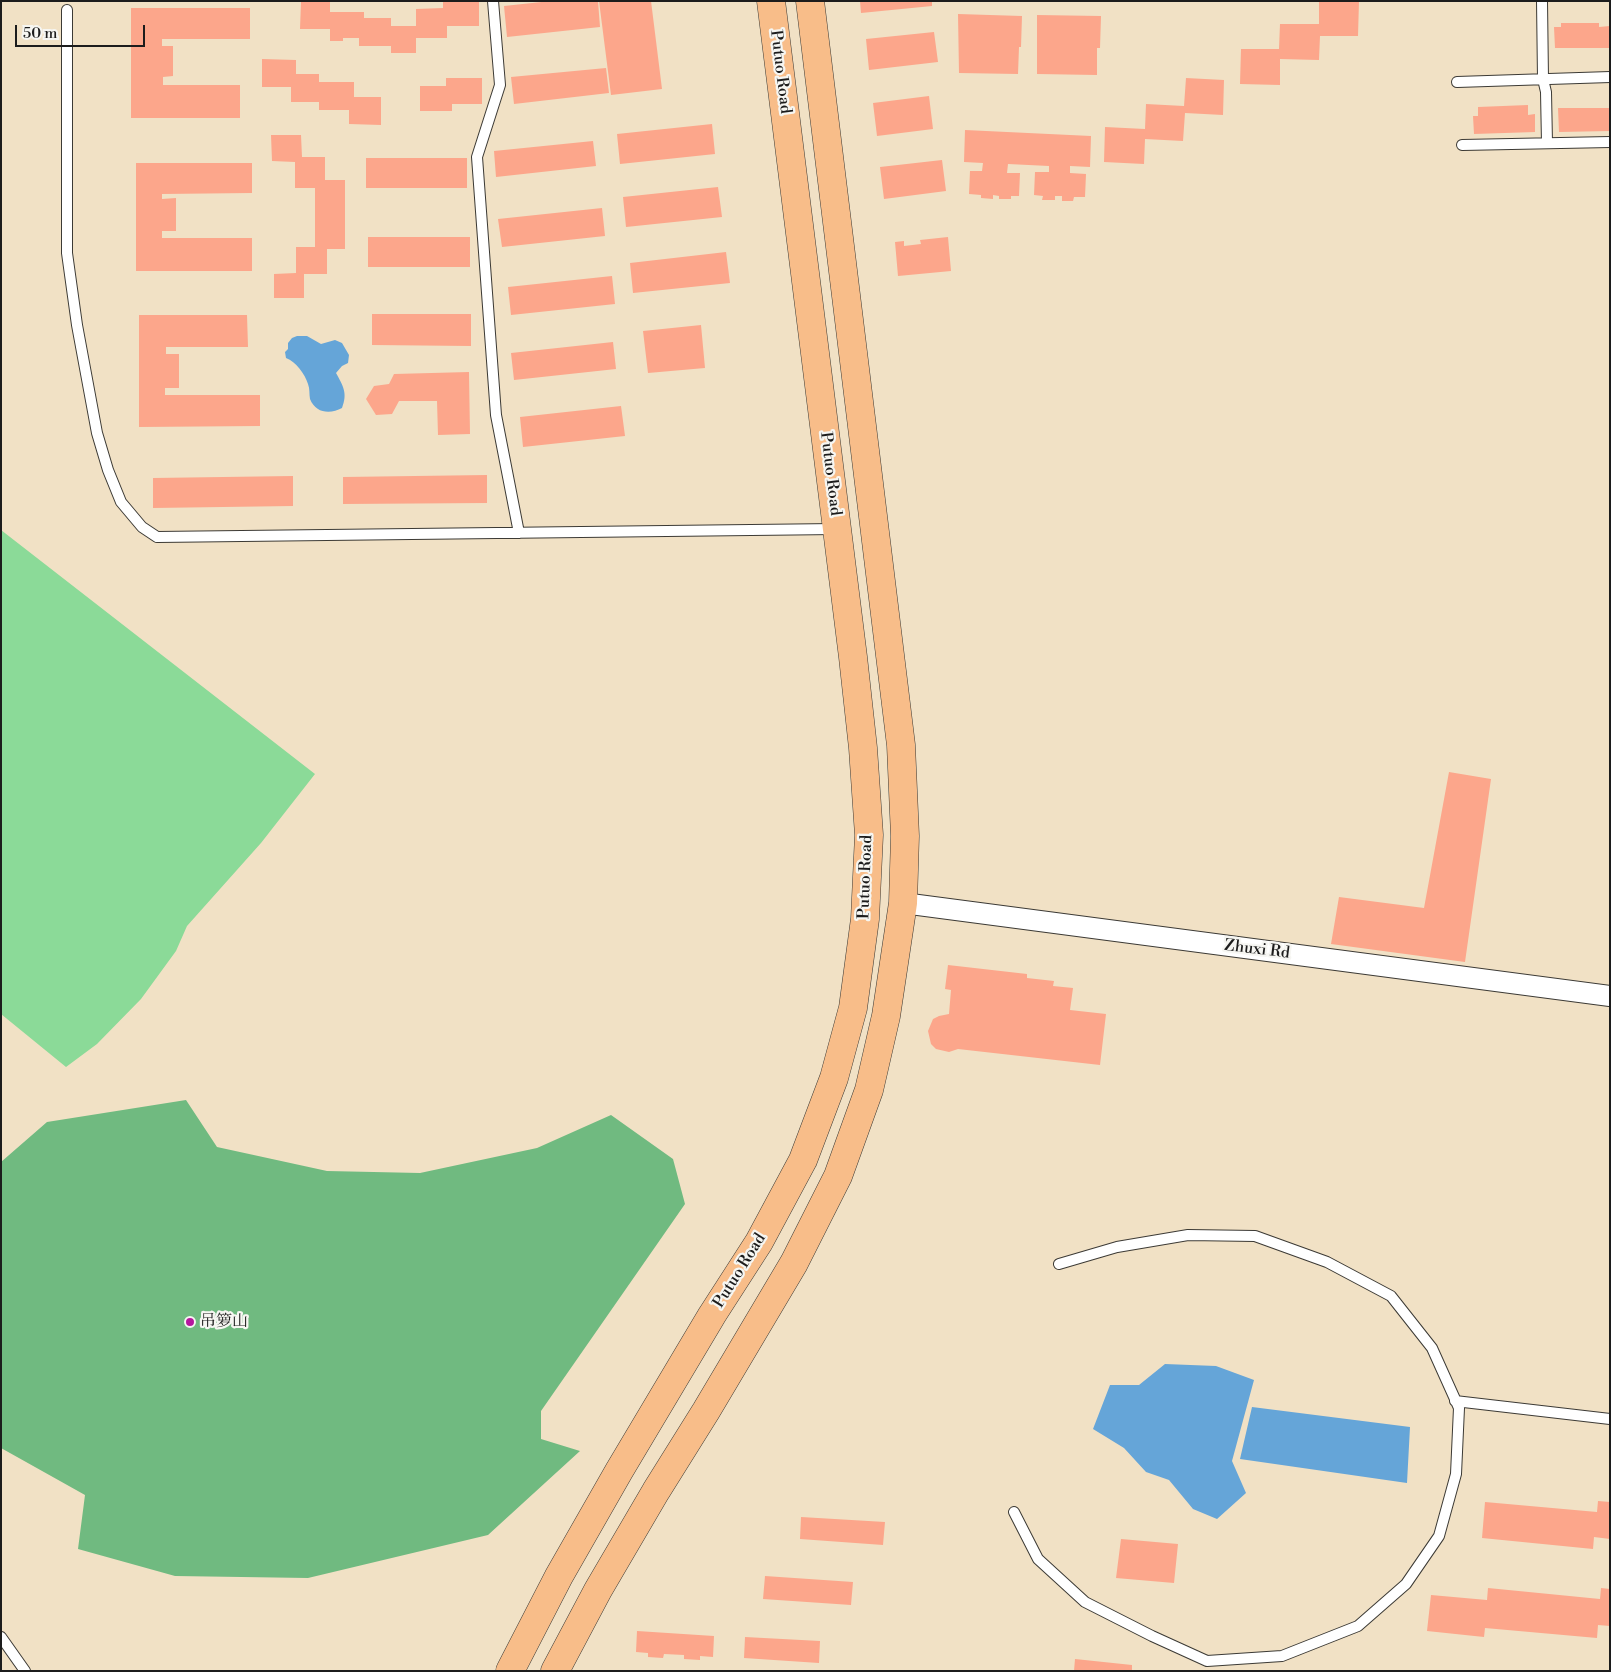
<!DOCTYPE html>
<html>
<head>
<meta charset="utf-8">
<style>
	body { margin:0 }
	#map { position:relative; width:1611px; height:1672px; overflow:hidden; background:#f1e1c5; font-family:"Libre Bodoni",serif }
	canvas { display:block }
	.frame { position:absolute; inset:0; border:2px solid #1c1c1c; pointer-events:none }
	.scale { position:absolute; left:15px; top:25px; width:130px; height:22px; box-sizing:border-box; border:2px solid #1c1c1c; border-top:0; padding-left:6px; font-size:15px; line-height:18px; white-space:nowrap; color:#1c1c1c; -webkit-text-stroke:4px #f6f6f2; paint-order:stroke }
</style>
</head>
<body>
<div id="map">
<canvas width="1611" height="1672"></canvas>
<div class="frame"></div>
<div class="scale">50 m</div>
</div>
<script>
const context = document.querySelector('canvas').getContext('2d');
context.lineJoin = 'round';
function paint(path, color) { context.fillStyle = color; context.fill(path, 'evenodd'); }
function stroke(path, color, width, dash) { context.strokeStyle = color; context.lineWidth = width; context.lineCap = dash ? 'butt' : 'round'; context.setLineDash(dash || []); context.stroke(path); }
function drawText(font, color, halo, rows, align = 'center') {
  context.font = font + ' "Libre Bodoni","Noto Serif SC",serif'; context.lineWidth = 4.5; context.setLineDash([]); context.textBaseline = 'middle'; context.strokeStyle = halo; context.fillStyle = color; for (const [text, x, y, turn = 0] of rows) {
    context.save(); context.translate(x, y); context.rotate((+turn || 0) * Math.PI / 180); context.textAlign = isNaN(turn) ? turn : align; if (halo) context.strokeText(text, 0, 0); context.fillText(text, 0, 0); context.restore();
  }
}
paint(new Path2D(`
	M 1,530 L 315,774 L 261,843 L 187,926 L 176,951 L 141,999 L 97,1044 L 66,1067 L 1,1014 Z`), '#8bda98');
paint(new Path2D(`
	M 186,1100 L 217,1147 L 327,1171 L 420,1173 L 537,1148 L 611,1115 L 673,1159 L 685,1204 L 541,1411 L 541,1439 L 580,1451 L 488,1535 L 308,1578 L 175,1576 L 78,1549 L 85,1495 L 1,1448 L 1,1162 L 47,1122 Z`), '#70ba80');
paint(new Path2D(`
	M 297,336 L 307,336 L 321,344 L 335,340 L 342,343 L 349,355 L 348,363 L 342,366 L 336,373 C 343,386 348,393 342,408 C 331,414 316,414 310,399 C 309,394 310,389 308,384 C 305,374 296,362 286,358 L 285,352 L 288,349 L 288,343 L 292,338 Z
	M 1165,1364 L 1216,1366 L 1254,1380 L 1232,1461 L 1246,1493 L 1217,1519 L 1193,1509 L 1169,1480 L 1146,1472 L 1124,1448 L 1093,1429 L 1110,1385 L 1139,1385 Z
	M 1252,1407 L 1410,1427 L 1407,1483 L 1240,1459 Z`), '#65a5d8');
paint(new Path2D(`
	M 443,1 L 479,1 L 479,26 L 447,26 L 447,38 L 416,38 L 416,53 L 391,53 L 391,46 L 359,46 L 359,38 L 343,38 L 343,41 L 330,41 L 330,29 L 300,29 L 301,2 L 330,2 L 330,12 L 364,12 L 364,18 L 391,18 L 391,26 L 416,26 L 416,9 L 443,8 Z
	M 551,1 L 598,1 L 600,27 L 507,37 L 504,6 Z
	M 599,1 L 651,1 L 662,89 L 611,95 Z
	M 860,1 L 932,1 L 932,6 L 861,13 Z
	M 1319,1 L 1359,1 L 1358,36 L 1320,36 L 1319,60 L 1280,59 L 1280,85 L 1240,84 L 1241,49 L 1279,49 L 1280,24 L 1319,24 Z
	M 131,8 L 250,8 L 250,39 L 162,39 L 162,46 L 173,46 L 173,76 L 163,77 L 163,85 L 240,85 L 240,118 L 131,118 Z
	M 958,14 L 1022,16 L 1021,47 L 1019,47 L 1018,74 L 959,73 Z
	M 1037,15 L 1101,16 L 1100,48 L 1097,48 L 1097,75 L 1037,74 Z
	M 1561,23 L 1599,23 L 1599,27 L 1610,26 L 1610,48 L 1555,48 L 1554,27 L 1561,27 Z
	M 934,32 L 938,62 L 869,70 L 866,39 Z
	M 262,59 L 296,60 L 296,74 L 319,74 L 319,82 L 354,82 L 354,97 L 381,97 L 381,125 L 349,124 L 349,110 L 319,110 L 319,102 L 291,102 L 291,87 L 262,87 Z
	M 606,68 L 609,93 L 514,104 L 511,77 Z
	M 446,78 L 482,78 L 482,104 L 452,104 L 452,111 L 420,111 L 420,86 L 446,86 Z
	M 1186,78 L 1224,80 L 1223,115 L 1185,113 L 1183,141 L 1145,139 L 1144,164 L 1104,162 L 1105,127 L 1145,129 L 1146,104 L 1184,106 Z
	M 929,96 L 933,129 L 877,136 L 873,103 Z
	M 1528,105 L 1528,115 L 1535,114 L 1535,132 L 1474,134 L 1473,116 L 1478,116 L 1478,107 Z
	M 1558,108 L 1610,108 L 1610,131 L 1559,132 Z
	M 712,124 L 715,154 L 620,164 L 617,134 Z
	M 965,130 L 1091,136 L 1090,167 L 1070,166 L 1070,173 L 1086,174 L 1085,197 L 1074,197 L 1073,201 L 1062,201 L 1062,196 L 1055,196 L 1055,200 L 1042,200 L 1043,196 L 1034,195 L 1035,172 L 1049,172 L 1049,166 L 1008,164 L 1007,173 L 1020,173 L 1019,196 L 1011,196 L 1011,199 L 999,199 L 999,196 L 993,195 L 993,199 L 981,198 L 981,195 L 969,194 L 970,171 L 982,171 L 983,163 L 964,162 Z
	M 271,135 L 301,135 L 302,157 L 325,157 L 325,180 L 345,180 L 345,249 L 327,249 L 327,274 L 304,274 L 304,298 L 274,298 L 274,274 L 296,273 L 296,247 L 315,247 L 315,188 L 295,188 L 295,162 L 272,161 Z
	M 593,141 L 596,166 L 496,177 L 494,151 Z
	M 366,158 L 467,158 L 467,188 L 366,188 Z
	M 942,160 L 946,191 L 884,199 L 880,167 Z
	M 136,163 L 252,163 L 252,193 L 162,194 L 162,199 L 176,198 L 176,231 L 162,231 L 162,238 L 252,238 L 252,271 L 136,271 Z
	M 718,187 L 722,217 L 626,227 L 623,197 Z
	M 602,208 L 605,236 L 502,247 L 498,219 Z
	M 368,237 L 470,237 L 470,267 L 368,267 Z
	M 948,237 L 951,271 L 898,276 L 895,242 L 904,241 L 904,246 L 921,244 L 920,240 Z
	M 726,252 L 730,283 L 633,293 L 630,263 Z
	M 612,276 L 615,304 L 511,315 L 508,287 Z
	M 372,314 L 471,314 L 471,346 L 372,345 Z
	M 139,315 L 247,315 L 248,347 L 166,347 L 166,354 L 179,354 L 179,388 L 165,388 L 165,395 L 260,395 L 260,426 L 139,427 Z
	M 701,325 L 705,368 L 648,373 L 643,331 Z
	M 613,342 L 616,369 L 514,380 L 511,353 Z
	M 469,372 L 470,434 L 438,435 L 437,401 L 399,401 L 392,414 L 376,415 L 366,399 L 374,386 L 389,384 L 394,374 Z
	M 621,406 L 625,436 L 523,447 L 520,417 Z
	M 487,475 L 487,503 L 343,504 L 343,477 Z
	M 293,476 L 293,506 L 153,508 L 153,478 Z
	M 1449,772 L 1491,779 L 1465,962 L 1331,944 L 1339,897 L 1424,908 Z
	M 948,965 L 1027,974 L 1027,978 L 1054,981 L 1053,986 L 1073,988 L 1070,1010 L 1106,1014 L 1100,1065 L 958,1049 L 949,1052 L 936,1049 L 931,1044 L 928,1031 L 933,1019 L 939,1016 L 949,1014 L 951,990 L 945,989 Z
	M 1598,1501 L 1610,1502 L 1610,1539 L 1594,1537 L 1593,1549 L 1482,1538 L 1485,1502 L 1597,1512 Z
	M 801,1517 L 885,1522 L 883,1545 L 800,1539 Z
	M 1121,1539 L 1178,1544 L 1174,1583 L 1116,1578 Z
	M 765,1576 L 853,1582 L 851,1605 L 763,1599 Z
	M 1488,1588 L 1600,1599 L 1601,1588 L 1610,1589 L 1610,1626 L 1598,1625 L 1597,1638 L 1485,1628 L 1484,1637 L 1427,1631 L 1431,1595 L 1487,1600 Z
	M 637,1631 L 714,1636 L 713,1657 L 700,1656 L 700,1660 L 684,1659 L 684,1655 L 664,1654 L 663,1658 L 648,1657 L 648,1653 L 636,1652 Z
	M 745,1637 L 820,1641 L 819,1663 L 744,1658 Z
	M 1075,1659 L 1132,1665 L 1132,1671 L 1074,1671 Z`), '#fca68b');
const lane = new Path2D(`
	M 493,1 L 500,85 L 477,157 L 496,415 L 519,533
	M 1542,1 L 1543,79 L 1546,92 L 1547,143
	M 67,10 L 67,253 L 77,325 L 97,433 L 108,470 L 121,502 L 142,527 L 157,537 L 836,529
	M 1457,82 L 1610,77
	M 1462,145 L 1610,142
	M 1455,1401 L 1610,1419
	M 1014,1512 L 1038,1559 L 1085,1602 L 1152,1636 L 1207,1661 L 1282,1656 L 1358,1626 L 1406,1584 L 1439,1536 L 1456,1474 L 1459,1408 L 1432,1348 L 1391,1296 L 1327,1262 L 1255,1236 L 1188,1235 L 1117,1247 L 1059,1264
	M 1,1637 L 25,1671`);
const street = new Path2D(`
	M 903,903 L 1610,996`);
const primary = new Path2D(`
	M 510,1671 L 559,1576 L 619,1471 L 712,1315 L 759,1242 L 803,1160 L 834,1078 L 853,1008 L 865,919 L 869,835 L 863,748 L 853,657 L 771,1
	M 555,1671 L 598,1590 L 656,1491 L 706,1411 L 794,1263 L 838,1176 L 869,1090 L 886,1016 L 903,903 L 905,836 L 901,745 L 810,1`);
stroke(lane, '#3c3a35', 12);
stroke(street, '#3c3a35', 22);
stroke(primary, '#3c3a35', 29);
stroke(lane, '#fff', 10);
stroke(street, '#fff', 20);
stroke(primary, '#f8bd89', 28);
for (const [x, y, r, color] of [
	[190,1322,5,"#b5179e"]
]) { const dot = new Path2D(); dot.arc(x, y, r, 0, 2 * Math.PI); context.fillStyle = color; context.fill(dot); stroke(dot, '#f6f6f2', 2); }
drawText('16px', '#1c1c1c', '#f6f6f2', [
	["Putuo Road",780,72,83],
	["Putuo Road",830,474,83],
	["Putuo Road",866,877,-88],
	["Zhuxi Rd",1257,950,7],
	["Putuo Road",740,1271,-58]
]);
drawText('16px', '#1c1c1c', '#f6f6f2', [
	["吊箩山",200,1322]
], 'left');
</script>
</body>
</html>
